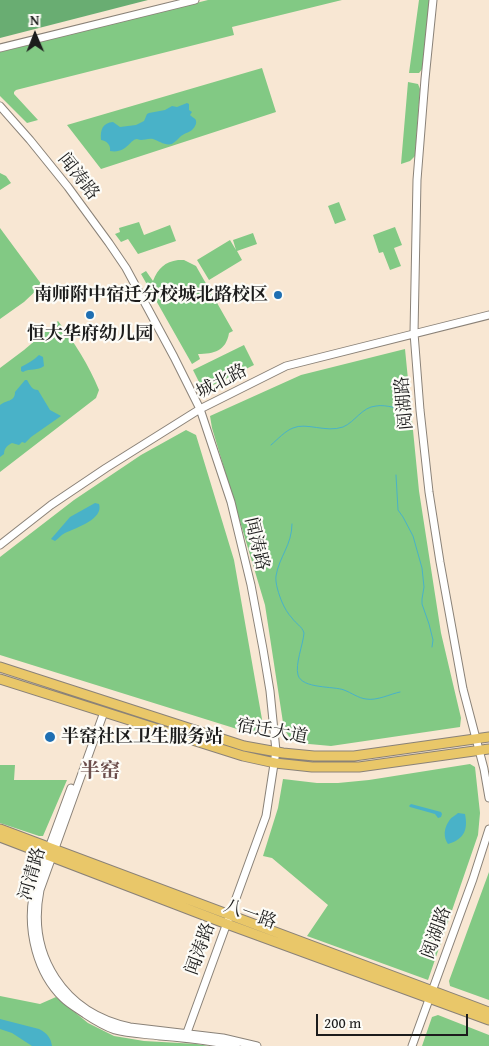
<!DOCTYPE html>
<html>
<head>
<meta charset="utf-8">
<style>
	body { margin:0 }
	#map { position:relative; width:489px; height:1046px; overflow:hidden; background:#f8e7d3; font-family:"Gentium Book Plus",serif }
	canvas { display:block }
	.north { position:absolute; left:10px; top:10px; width:50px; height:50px; -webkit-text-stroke:4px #fdfcf7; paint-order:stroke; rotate:359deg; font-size:14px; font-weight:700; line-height:20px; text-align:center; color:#1c1c1c }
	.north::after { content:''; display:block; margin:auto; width:18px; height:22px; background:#1c1c1c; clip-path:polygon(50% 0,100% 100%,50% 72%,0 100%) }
	.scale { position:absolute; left:316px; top:1014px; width:152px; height:22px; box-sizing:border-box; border:2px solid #1c1c1c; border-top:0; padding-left:6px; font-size:15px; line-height:18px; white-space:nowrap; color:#1c1c1c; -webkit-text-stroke:4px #fdfcf7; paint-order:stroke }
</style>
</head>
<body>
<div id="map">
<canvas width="489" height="1046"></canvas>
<div class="north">N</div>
<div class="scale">200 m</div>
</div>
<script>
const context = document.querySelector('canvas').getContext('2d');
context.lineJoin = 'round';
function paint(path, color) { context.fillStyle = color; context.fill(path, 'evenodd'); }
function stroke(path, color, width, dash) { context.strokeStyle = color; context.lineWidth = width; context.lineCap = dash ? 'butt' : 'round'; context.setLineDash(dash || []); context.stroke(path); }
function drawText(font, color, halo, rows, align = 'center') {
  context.font = font + ' "Gentium Book Plus","Noto Serif SC",serif'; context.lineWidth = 4.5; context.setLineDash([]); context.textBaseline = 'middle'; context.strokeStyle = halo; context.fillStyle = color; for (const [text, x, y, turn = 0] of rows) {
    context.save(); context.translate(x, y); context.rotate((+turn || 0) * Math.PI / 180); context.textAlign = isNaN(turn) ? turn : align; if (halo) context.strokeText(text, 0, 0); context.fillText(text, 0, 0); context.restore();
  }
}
paint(new Path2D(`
	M 208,0 L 342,0 L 232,27 L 234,35 L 16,90 L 14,92 L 14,94 L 38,120 L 27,123 L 0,96 L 0,52 Z
	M 419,0 L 432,0 L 423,68 L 419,73 L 409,73 Z
	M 262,68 L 276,112 L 101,169 L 67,125 Z
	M 408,82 L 418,84 L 420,89 L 415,156 L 410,161 L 401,164 Z
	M 0,173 L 6,176 L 11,183 L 0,190 Z
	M 339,202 L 346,220 L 335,224 L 328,206 Z
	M 139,222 L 144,235 L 170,225 L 176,241 L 138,254 L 128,239 L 121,242 L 115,234 L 120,232 L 119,228 Z
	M 395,227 L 402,245 L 394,248 L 401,266 L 390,270 L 383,252 L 379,253 L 373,235 Z
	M 0,228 L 42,285 L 24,302 L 0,319 Z
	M 253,233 L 257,244 L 237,251 L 242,260 L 209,280 L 197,260 L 230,240 L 236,250 L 233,240 Z
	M 178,260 L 184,260 L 196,266 L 233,331 L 229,333 C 226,351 214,354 198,354 L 200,359 L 192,364 L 141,274 L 146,271 L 153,281 C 158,268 165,262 178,260 Z
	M 58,321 C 74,342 89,365 99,390 L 96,398 L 0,472 L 0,368 L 24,350 Z
	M 244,345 L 254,365 L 203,390 L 193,370 Z
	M 405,349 L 419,491 L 441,633 L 461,718 L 460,727 L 331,746 L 298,743 L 290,738 L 284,729 L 265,605 L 212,428 L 210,416 L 301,375 Z
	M 186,430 L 196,435 L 234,560 L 263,725 L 258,733 L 253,734 L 0,655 L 0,557 L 74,500 L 141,455 Z
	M 470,764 L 475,767 L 480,813 L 478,835 L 428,980 L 307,936 L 328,905 L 272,858 L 263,856 L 278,808 L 283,779 L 317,783 L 338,783 L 369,780 Z
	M 0,765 L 15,765 L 14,780 L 67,780 L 43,836 L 39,836 L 0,823 Z
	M 489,872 L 489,1000 L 450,986 L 449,981 Z
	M 0,996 L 40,1004 L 56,997 L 88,1023 L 114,1036 L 144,1041 L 197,1044 L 209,1046 L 0,1046 Z
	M 438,1015 L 489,1035 L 489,1046 L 422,1046 L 432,1017 Z`), '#82c984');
paint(new Path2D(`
	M 0,0 L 148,0 L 0,38 Z`), '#69ad72');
paint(new Path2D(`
	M 187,103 L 189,104 L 189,110 L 192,112 L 190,115 C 194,119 197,118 196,124 C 192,133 188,131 181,136 C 178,139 175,142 172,144 C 165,146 159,141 153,139 C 149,138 144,140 141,140 C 139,140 138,139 137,139 C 130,139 127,154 110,151 C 111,145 107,141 101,140 C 100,129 103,123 113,122 L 120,127 L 136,125 L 144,121 L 147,114 L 149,113 L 165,110 L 172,106 L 177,107 Z
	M 39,355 L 43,357 L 44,366 C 38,371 30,368 23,372 L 21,371 L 21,367 C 28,363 34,360 39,355 Z
	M 25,380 L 27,380 C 30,385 32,390 38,390 L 50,410 L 61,416 L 31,437 L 25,443 L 22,442 L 19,445 L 12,443 C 8,445 4,448 4,454 L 0,457 L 0,405 C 6,400 15,402 15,392 Z
	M 95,503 L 99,504 C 104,519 76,528 65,533 C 61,535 58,539 55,541 L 51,539 L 70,517 Z
	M 411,804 L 441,812 L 442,814 L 441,817 L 438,818 L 435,814 L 410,807 L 409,806 Z
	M 458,813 L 465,814 C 468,829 465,839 448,844 C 443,837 444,828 449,821 C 451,817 455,816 458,813 Z
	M 0,1019 L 39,1029 C 47,1033 51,1038 52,1046 L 32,1046 L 12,1033 L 0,1029 Z`), '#49b2c8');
stroke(new Path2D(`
	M 271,445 C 278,439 285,431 293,428 C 306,422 326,433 343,427 C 355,422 362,407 376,406 C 387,404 399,410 411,410
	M 396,475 L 398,510 L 403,517 L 413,536 L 422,568 L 424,587 L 422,599 L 422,604 L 429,624 L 433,640 L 432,647
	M 292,524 C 292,545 279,557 276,576 C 275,583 279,595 282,602 C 284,607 288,614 292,618 C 296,624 302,626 304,633 C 303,645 295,664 298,675 C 302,689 334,686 344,690 C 352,693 358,698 366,699 C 377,701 390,694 400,692`), '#49b2c8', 1);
const minor = new Path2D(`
	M 433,0 L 425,79 L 417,180 L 414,333 L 420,410 L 429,492 L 440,562 L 463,689 L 484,769 L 489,798
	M 0,48 L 195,0
	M 0,106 L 30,140 L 68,187 L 109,243 L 126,268 L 174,357 L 200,409 L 231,502 L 251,585 L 263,649 L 270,691 L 276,751 L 266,816 L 185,1038
	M 0,545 L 51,505 L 106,468 L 200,409 L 286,366 L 489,315
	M 104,712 L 40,890 C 27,956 64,1013 130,1027 L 223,1038 L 257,1046
	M 71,788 C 64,807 57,826 50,845 C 43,862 36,879 33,896 C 27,931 37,973 63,998 C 69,1004 78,1009 85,1014 C 94,1020 104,1026 115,1030 C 129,1034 146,1034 160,1036 C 186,1038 211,1041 236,1046
	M 412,1046 L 473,879 L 489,829`);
const major = new Path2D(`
	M 0,667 L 244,746 L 283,753 L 314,756 L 354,756 L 489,737
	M 0,679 L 243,756 L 275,763 L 312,767 L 359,767 L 489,749
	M 0,829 L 489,1012
	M 0,837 L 227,924 L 489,1020`);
stroke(minor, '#8a8278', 9);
stroke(major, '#8a8278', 11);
stroke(minor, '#fff', 7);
stroke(major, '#e9c769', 9);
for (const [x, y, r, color] of [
	[278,295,5,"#1f6fb2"],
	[90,315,5,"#1f6fb2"],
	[50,737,6,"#1f6fb2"]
]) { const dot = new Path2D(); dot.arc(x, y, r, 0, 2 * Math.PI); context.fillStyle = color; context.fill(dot); stroke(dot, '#fdfcf7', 2); }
drawText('18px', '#1c1c1c', '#fdfcf7', [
	["闻涛路",78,177,52],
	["城北路",222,382,-27],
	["阅湖路",405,403,-95],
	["闻涛路",256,544,77],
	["宿迁大道",272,732,10],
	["河清路",33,874,-74],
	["八一路",250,915,20],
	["阅湖路",437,933,-70],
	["闻涛路",201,949,-70]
]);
drawText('bold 18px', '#1c1c1c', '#fdfcf7', [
	["南师附中宿迁分校城北路校区",268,295],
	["恒大华府幼儿园",90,334,"center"],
	["半窑社区卫生服务站",61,737,"left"]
], 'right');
drawText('bold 20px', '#6b4d4b', '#fdfcf7', [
	["半窑",100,772]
]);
</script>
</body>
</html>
